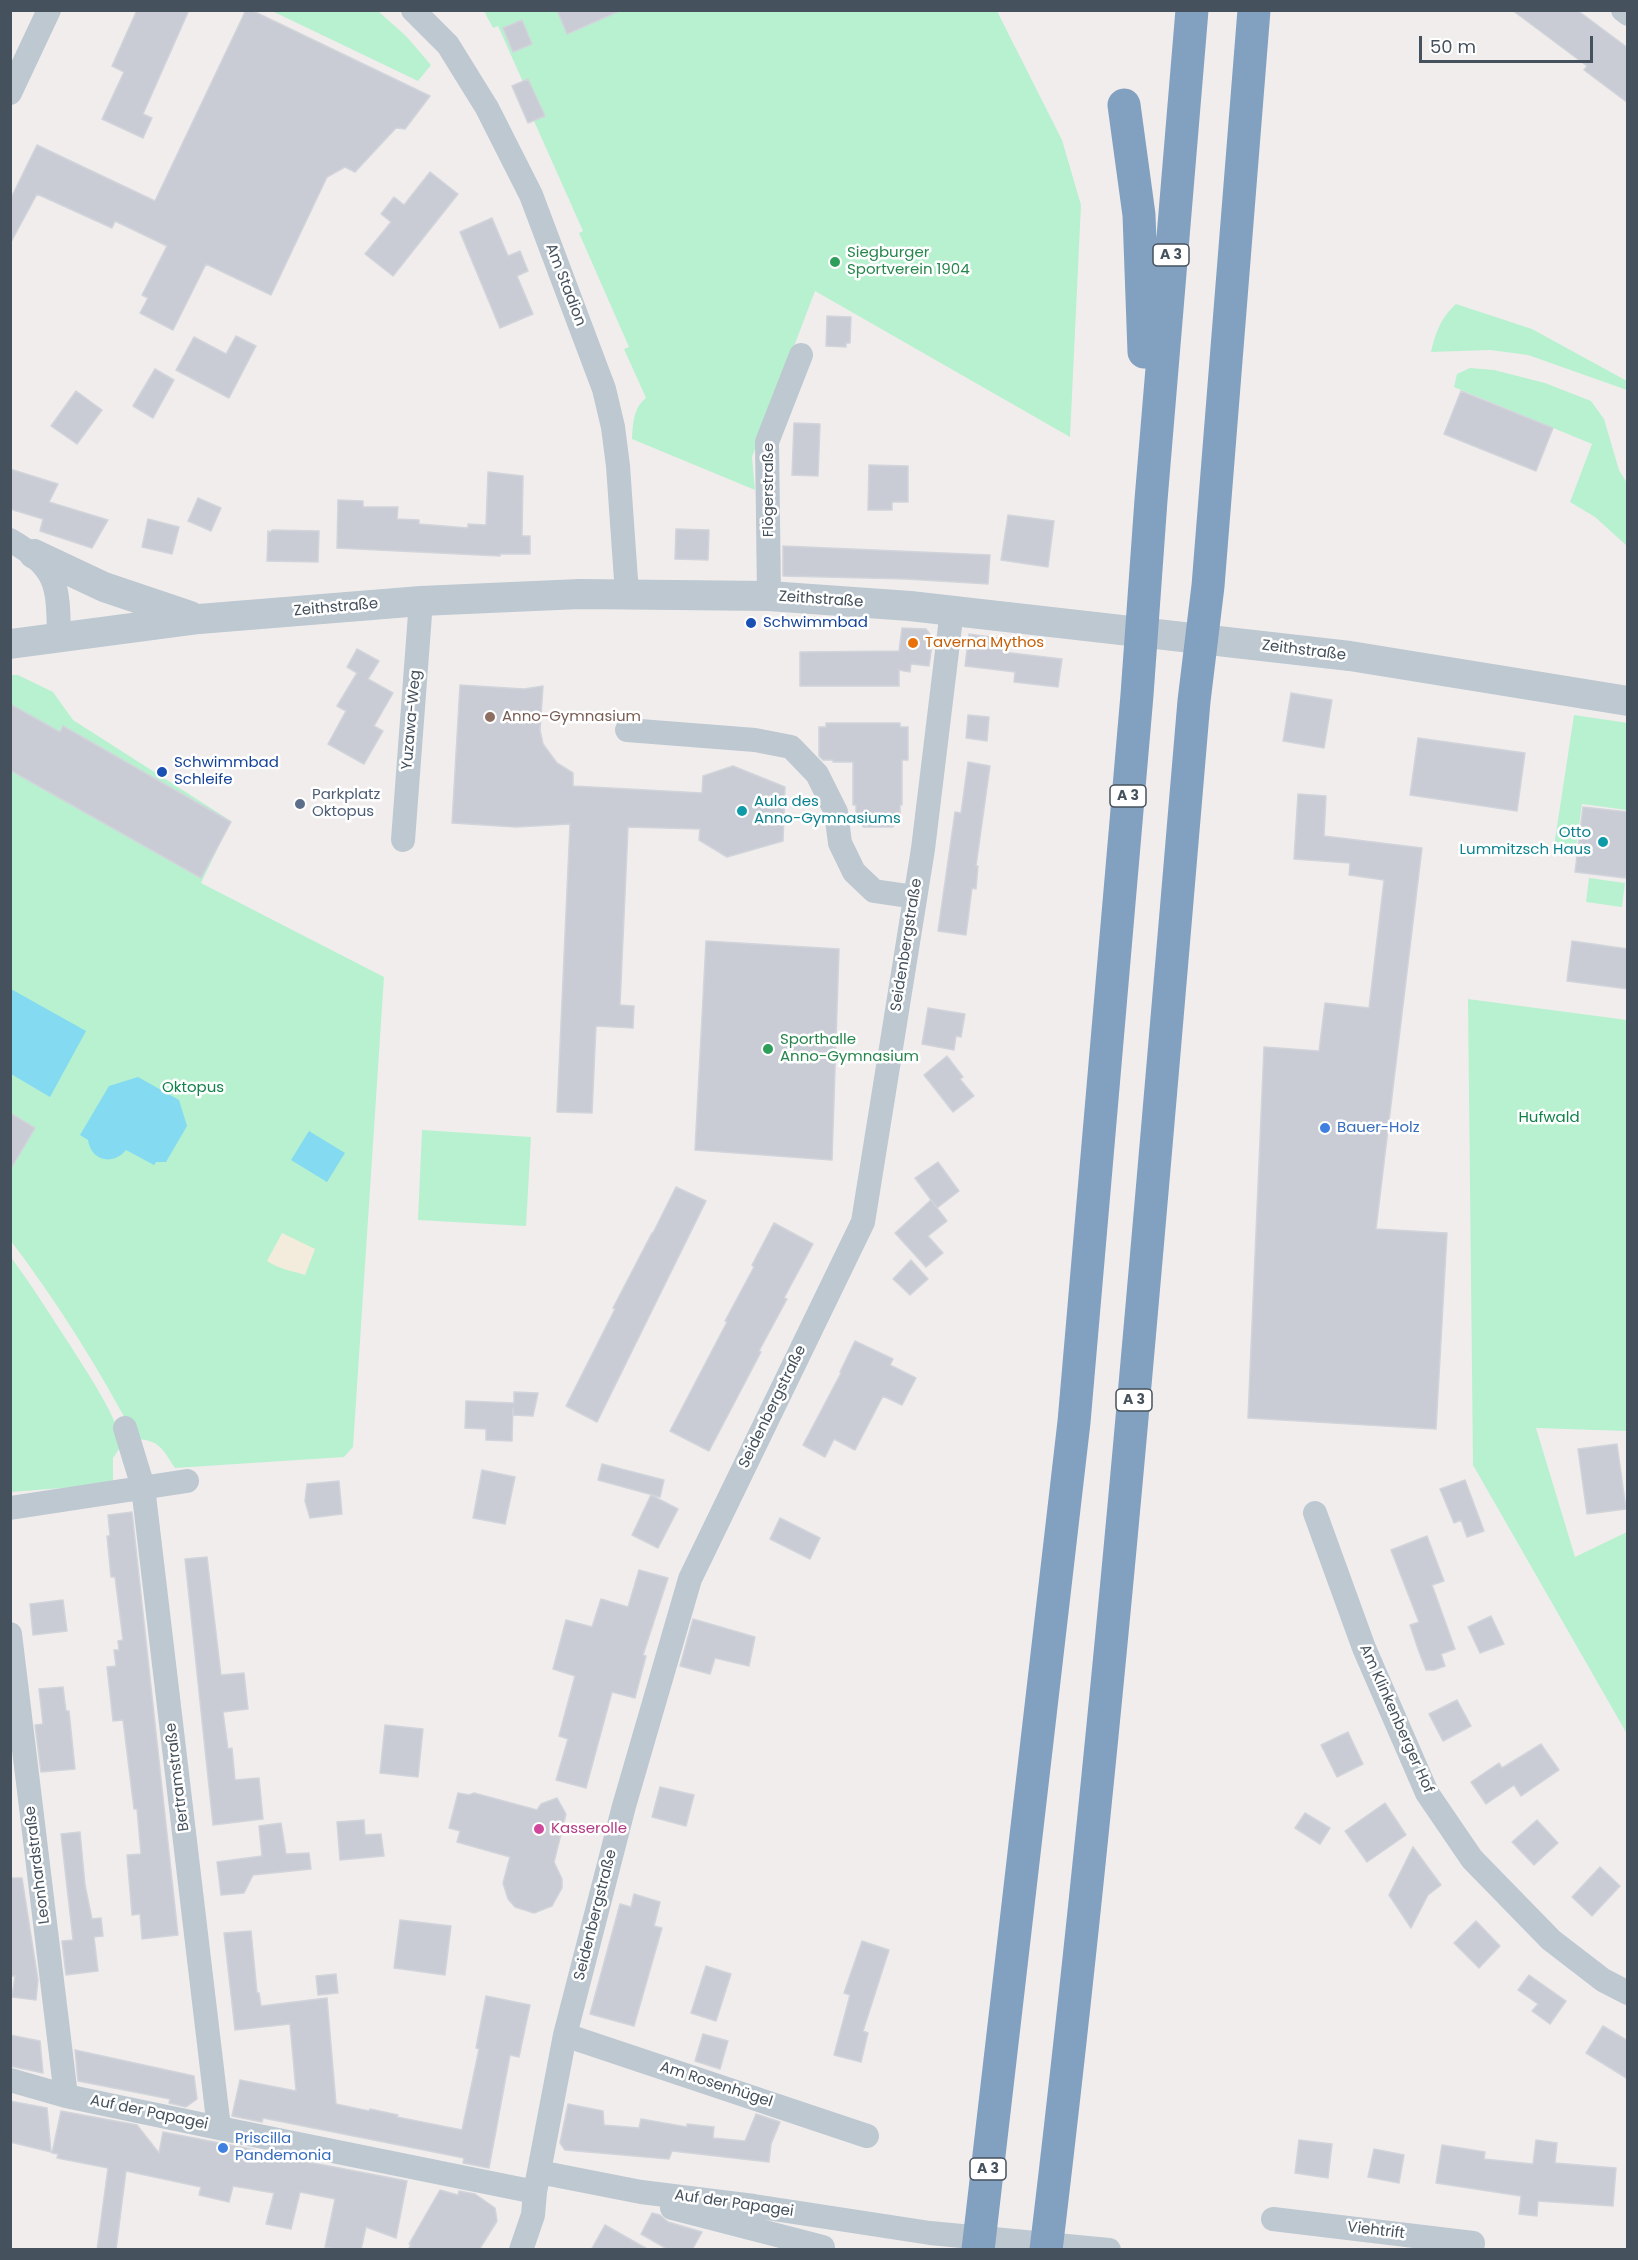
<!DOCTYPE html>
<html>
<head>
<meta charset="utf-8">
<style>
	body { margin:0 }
	#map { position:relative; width:1638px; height:2260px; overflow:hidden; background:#f1eded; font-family:Poppins,sans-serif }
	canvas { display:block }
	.frame { position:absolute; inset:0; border:12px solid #45515c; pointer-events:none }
	.scale { position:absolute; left:1419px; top:36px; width:174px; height:27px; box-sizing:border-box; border:3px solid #45515c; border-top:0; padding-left:8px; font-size:18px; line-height:21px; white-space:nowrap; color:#45515c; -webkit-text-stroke:4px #fff; paint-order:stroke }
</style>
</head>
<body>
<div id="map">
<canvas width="1638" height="2260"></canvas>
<div class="frame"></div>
<div class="scale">50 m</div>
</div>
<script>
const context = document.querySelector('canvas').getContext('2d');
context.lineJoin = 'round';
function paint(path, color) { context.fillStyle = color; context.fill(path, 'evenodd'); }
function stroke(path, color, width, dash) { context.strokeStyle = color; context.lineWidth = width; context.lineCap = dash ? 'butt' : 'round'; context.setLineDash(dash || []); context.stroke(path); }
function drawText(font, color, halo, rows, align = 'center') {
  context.font = font + ' Poppins,sans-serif'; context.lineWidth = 5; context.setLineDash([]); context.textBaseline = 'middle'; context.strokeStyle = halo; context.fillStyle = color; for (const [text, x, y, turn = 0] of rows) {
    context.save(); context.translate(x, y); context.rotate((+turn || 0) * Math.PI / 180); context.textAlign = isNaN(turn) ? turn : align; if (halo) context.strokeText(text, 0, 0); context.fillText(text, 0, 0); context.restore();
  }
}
paint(new Path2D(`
	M 272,11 L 378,11 L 406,36 L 431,65 L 418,81 Z
	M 484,11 L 997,11 L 1062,140 L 1081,205 L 1070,437 L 815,291 L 752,457 L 755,490 L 632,439 C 633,424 633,408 646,398 L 624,349 L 629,347 L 579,233 L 583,231 L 534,121 L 539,118 L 498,26 L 493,28 Z
	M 1456,304 L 1532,329 L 1627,381 L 1627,390 L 1528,355 L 1490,350 L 1431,352 C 1436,331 1441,318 1456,304 Z
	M 1470,368 L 1494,370 L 1545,383 L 1591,401 L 1604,419 L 1619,470 L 1627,483 L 1627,546 L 1595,517 L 1570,502 L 1592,444 L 1454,387 L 1457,374 Z
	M 10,675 L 18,675 L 53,692 L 73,720 L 231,821 L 201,883 L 384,977 L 353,1447 L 344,1457 L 175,1468 C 163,1450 160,1440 136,1439 C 100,1370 58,1303 11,1241 Z
	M 1574,715 L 1628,723 L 1627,810 L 1582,804 L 1575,856 L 1553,853 Z
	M 1589,878 L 1625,883 L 1622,907 L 1586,902 Z
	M 1468,999 L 1627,1020 L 1627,1431 L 1536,1428 L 1575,1557 L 1627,1532 L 1627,1734 L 1473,1465 Z
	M 422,1130 L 531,1137 L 526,1226 L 418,1220 Z
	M 10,1256 C 32,1285 50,1315 70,1345 C 90,1377 111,1407 123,1443 L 113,1458 L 113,1484 L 11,1492 Z`), '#b8f1cf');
paint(new Path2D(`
	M 282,1233 L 315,1249 L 305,1275 C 290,1270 281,1270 267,1261 Z`), '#f3ecdd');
paint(new Path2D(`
	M 11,989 L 86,1031 L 50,1097 L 11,1074 Z
	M 138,1077 L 179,1100 L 187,1126 L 166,1162 L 156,1162 L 154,1165 L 126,1150 C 113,1166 91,1161 88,1140 L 80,1135 L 109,1086 Z
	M 309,1131 L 345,1153 L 327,1182 L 291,1160 Z`), '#83daf1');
const building = new Path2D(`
	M 137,10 L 189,10 L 143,114 L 152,118 L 143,138 L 102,119 L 124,72 L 112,66 Z
	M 246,10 L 251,10 L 430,96 L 405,129 L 396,128 L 355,172 L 345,167 L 327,177 L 271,295 L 206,264 L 173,330 L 140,313 L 148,298 L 142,295 L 167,246 L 115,221 L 112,228 L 37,194 L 10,244 L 10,200 L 37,145 L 155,201 Z
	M 557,10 L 622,10 L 567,34 Z
	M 1512,10 L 1577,10 L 1628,48 L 1628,103 L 1584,70 L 1587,66 Z
	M 522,20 L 532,44 L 513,52 L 503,28 Z
	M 528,79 L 545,116 L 528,123 L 512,86 Z
	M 430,172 L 458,194 L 393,276 L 365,254 L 391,222 L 381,214 L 394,197 L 404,205 Z
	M 492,218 L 508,256 L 520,251 L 528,271 L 517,276 L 533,314 L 500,328 L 460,232 Z
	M 827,316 L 851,317 L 850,343 L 846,343 L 846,347 L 826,346 Z
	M 236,336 L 256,346 L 229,398 L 176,370 L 194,337 L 226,354 Z
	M 155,369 L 174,380 L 153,418 L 133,406 Z
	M 76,391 L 102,410 L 77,444 L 51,426 Z
	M 1461,391 L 1553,428 L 1536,471 L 1444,434 Z
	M 794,423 L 820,424 L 818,476 L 792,475 Z
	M 869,465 L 908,466 L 908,502 L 892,502 L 892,510 L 868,510 Z
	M 10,469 L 58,484 L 49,502 L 108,520 L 92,548 L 40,531 L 43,519 L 10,509 Z
	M 488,472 L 523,476 L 522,536 L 530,536 L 530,554 L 500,554 L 500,556 L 337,548 L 338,500 L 363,501 L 363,507 L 398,507 L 397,519 L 419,520 L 419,524 L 468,528 L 468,524 L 486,525 Z
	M 198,498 L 221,508 L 211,531 L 188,521 Z
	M 1008,515 L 1054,521 L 1048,567 L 1001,560 Z
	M 148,519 L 179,527 L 172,554 L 142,547 Z
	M 676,529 L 709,530 L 708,560 L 675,559 Z
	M 272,530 L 319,531 L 318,562 L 267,561 L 268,531 L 271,532 Z
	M 783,546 L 990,555 L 988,584 L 906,579 L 783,576 Z
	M 902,628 L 926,629 L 933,638 L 929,666 L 911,664 L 910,672 L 899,670 L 899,686 L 800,686 L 800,652 L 899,651 Z
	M 969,634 L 1005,639 L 1003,652 L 1062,659 L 1058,687 L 1014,682 L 1015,672 L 965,666 Z
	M 357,649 L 379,661 L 368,679 L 393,693 L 374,726 L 383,731 L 364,764 L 328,744 L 346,711 L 337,706 L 357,673 L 347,667 Z
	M 460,685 L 524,689 L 543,686 L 540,730 L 543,744 L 557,763 L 573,773 L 573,786 L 702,793 L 703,776 L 733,766 L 785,787 L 783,841 L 727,857 L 699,840 L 700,829 L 628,827 L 620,1005 L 634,1006 L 633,1028 L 596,1026 L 592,1113 L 557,1112 L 570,824 L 516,827 L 452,823 Z
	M 1291,693 L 1332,700 L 1324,748 L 1283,741 Z
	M 10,704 L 60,732 L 63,726 L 231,822 L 201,878 L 10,770 Z
	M 968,715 L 989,717 L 987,741 L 966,738 Z
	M 826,723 L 900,723 L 900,727 L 908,727 L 908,760 L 902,760 L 902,805 L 900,805 L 900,820 L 893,820 L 893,827 L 863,827 L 863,820 L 856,820 L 856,805 L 853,805 L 853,762 L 833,762 L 833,760 L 823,760 L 819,756 L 819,727 L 826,727 Z
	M 1418,738 L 1525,753 L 1517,811 L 1410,795 Z
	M 968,762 L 990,766 L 976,866 L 978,866 L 976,889 L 972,888 L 966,935 L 938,931 L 955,812 L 961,813 Z
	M 1298,794 L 1326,796 L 1324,836 L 1422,848 L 1376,1229 L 1447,1233 L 1436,1429 L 1248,1418 L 1264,1047 L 1319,1051 L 1325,1003 L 1369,1008 L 1384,880 L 1349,875 L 1350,863 L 1294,859 Z
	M 1583,807 L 1628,812 L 1628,871 L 1625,878 L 1575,872 Z
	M 706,941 L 839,949 L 832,1160 L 695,1150 Z
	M 1572,941 L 1628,949 L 1628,989 L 1567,981 Z
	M 928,1008 L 965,1014 L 961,1037 L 956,1036 L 954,1050 L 922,1044 Z
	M 947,1056 L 963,1077 L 960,1079 L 974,1096 L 953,1112 L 924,1075 Z
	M 10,1113 L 35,1128 L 10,1170 Z
	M 938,1162 L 959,1191 L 937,1208 L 915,1178 Z
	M 676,1187 L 706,1201 L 597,1422 L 566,1406 L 615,1309 L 613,1308 L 652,1233 L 653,1233 Z
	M 931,1200 L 947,1221 L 928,1236 L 943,1253 L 926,1267 L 895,1233 Z
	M 774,1223 L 813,1244 L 784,1298 L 787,1299 L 759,1351 L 761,1352 L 709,1451 L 670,1431 L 727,1322 L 725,1321 L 754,1267 L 752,1265 Z
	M 911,1260 L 928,1279 L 910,1295 L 893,1279 Z
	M 855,1341 L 893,1359 L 890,1365 L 916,1378 L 902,1405 L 883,1396 L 855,1450 L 834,1439 L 825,1457 L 803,1445 L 841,1373 L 840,1372 Z
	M 514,1392 L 538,1393 L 533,1416 L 513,1415 L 513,1408 L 512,1441 L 486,1440 L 486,1429 L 465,1428 L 466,1401 L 514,1403 Z
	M 1617,1444 L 1626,1509 L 1587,1514 L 1578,1449 Z
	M 602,1464 L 664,1480 L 660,1497 L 598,1480 Z
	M 482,1470 L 515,1477 L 505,1524 L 473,1518 Z
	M 1465,1480 L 1484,1531 L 1467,1537 L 1461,1520 L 1454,1523 L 1440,1489 Z
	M 339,1481 L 342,1514 L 310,1518 L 305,1501 L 307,1484 Z
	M 651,1495 L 678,1509 L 658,1548 L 632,1535 Z
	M 132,1512 L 178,1935 L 142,1939 L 140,1914 L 132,1915 L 127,1855 L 141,1854 L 137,1809 L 134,1809 L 123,1720 L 113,1721 L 107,1667 L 116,1666 L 114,1650 L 119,1650 L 118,1641 L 123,1640 L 115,1577 L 111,1577 L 107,1536 L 110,1536 L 108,1515 Z
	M 780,1518 L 820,1538 L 810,1559 L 770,1539 Z
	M 1427,1536 L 1444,1581 L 1432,1585 L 1455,1649 L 1441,1654 L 1445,1666 L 1434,1670 L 1426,1670 L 1418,1649 L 1410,1625 L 1419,1622 L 1391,1550 Z
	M 207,1557 L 221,1675 L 244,1673 L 248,1709 L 223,1712 L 228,1749 L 232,1748 L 235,1780 L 259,1778 L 263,1819 L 213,1825 L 185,1559 Z
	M 639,1570 L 668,1578 L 643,1655 L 646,1656 L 635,1698 L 612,1692 L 586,1788 L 556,1780 L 568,1739 L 559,1736 L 575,1676 L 553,1669 L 566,1620 L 592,1627 L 601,1599 L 628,1607 Z
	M 63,1600 L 67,1631 L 33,1635 L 30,1604 Z
	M 1491,1616 L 1504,1644 L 1480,1653 L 1468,1627 Z
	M 693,1619 L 755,1637 L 749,1666 L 715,1658 L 710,1674 L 680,1666 Z
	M 63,1687 L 66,1711 L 69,1711 L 75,1769 L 41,1772 L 35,1725 L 43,1724 L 39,1689 Z
	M 1457,1700 L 1471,1726 L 1443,1741 L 1429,1714 Z
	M 385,1725 L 423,1729 L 418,1777 L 380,1773 Z
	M 1348,1732 L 1363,1764 L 1337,1777 L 1321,1745 Z
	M 1541,1744 L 1559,1770 L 1521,1796 L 1514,1785 L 1486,1804 L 1471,1782 L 1499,1763 L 1502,1768 Z
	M 660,1787 L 694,1795 L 686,1826 L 652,1817 Z
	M 458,1793 L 469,1795 L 474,1793 L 537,1810 L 541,1804 L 557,1798 L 566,1814 L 554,1862 L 562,1879 L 562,1888 L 552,1906 L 534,1913 L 515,1907 L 508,1899 L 503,1883 L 510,1857 L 457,1842 L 460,1831 L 449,1828 Z
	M 1385,1803 L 1406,1835 L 1367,1862 L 1345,1831 Z
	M 1305,1813 L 1330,1828 L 1320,1844 L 1295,1828 Z
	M 364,1820 L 365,1835 L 381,1834 L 384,1856 L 340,1860 L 337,1822 Z
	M 1537,1820 L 1558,1843 L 1534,1865 L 1512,1842 Z
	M 281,1823 L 286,1854 L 309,1853 L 311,1869 L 253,1875 L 244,1893 L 221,1895 L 217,1862 L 262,1856 L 259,1826 Z
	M 80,1832 L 85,1885 L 92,1919 L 101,1918 L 103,1936 L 94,1937 L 98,1971 L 66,1975 L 62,1941 L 73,1940 L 61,1834 Z
	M 1413,1847 L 1441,1885 L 1428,1895 L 1411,1928 L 1389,1895 Z
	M 1600,1867 L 1620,1886 L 1592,1916 L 1572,1897 Z
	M 10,1878 L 22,1878 L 38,1980 L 36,2000 L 12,1997 L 15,1976 L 10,1976 Z
	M 634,1894 L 660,1902 L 654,1926 L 662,1928 L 634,2026 L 590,2014 L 620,1904 L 631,1907 Z
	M 400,1920 L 451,1926 L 445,1975 L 394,1968 Z
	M 1476,1921 L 1500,1946 L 1479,1968 L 1454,1943 Z
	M 251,1931 L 257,1993 L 259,1993 L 261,2006 L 327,1998 L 336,2104 L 369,2111 L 370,2109 L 398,2115 L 397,2117 L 462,2130 L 479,2049 L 476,2048 L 486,1996 L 530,2005 L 519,2057 L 510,2055 L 489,2168 L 463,2163 L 464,2158 L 263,2118 L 262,2122 L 232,2116 L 240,2080 L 296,2091 L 290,2024 L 235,2030 L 224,1933 Z
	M 862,1941 L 889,1950 L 863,2031 L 868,2033 L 861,2062 L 834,2055 L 850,1995 L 844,1993 Z
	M 706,1966 L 731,1974 L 716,2021 L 691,2013 Z
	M 336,1974 L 338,1993 L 318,1995 L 316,1976 Z
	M 1529,1975 L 1566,2001 L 1550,2024 L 1532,2011 L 1538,2004 L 1518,1990 Z
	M 1603,2026 L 1628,2041 L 1628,2079 L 1586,2053 Z
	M 703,2034 L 728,2041 L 720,2069 L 695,2061 Z
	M 10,2035 L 40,2041 L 43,2073 L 10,2066 Z
	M 75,2050 L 194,2076 L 197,2099 L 186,2107 L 169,2103 L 170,2099 L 78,2081 Z
	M 10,2101 L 47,2108 L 51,2152 L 10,2142 Z
	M 568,2104 L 603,2111 L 604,2125 L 639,2128 L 641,2119 L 687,2127 L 687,2124 L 714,2127 L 713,2138 L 745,2141 L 756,2114 L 780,2122 L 771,2144 L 769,2162 L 672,2151 L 669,2159 L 565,2150 L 560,2143 Z
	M 61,2111 L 137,2125 L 159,2153 L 163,2132 L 256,2150 L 256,2152 L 407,2181 L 396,2238 L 366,2227 L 361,2250 L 338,2250 L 325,2247 L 335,2199 L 300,2192 L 291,2229 L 266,2224 L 274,2193 L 233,2186 L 229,2202 L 199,2195 L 201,2187 L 126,2171 L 116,2250 L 97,2250 L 108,2168 L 57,2158 L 58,2154 L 52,2153 Z
	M 1299,2140 L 1332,2144 L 1328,2178 L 1295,2173 Z
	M 1536,2140 L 1557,2143 L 1555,2163 L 1616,2168 L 1613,2206 L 1538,2201 L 1537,2216 L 1519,2214 L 1521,2196 L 1436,2183 L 1442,2145 L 1485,2152 L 1484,2159 L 1533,2164 Z
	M 1374,2149 L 1404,2155 L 1399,2183 L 1368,2177 Z
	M 440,2190 L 458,2195 L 459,2191 L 475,2194 L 495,2208 L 497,2221 L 479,2250 L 408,2250 L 411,2244 L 409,2244 Z
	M 652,2213 L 660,2215 L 668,2222 L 702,2232 L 692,2250 L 669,2250 L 641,2234 Z
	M 605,2225 L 649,2250 L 591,2250 Z`);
paint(building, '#c9ccd4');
stroke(building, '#d1d4da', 1.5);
stroke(new Path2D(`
	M 413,10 L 448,45 L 487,108 L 531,195 L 604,389 L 613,427 L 618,466 L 627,594
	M 1623,10 L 1628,14
	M 10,93 L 49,10
	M 10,540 C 58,568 58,584 59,636
	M 769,596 L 767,442 L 801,355
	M 627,730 L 755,740 L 791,747 L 817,774 L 836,812 L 840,843 L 854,872 L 874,891 L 915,897
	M 403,840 L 421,601
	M 125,1428 L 143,1487 L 219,2128
	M 10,1508 L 187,1481
	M 1315,1513 L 1364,1648 L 1427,1793 L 1472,1859 L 1551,1940 L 1603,1980 L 1628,1993
	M 10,1634 L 66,2096
	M 565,2035 L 867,2136
	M 10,2080 L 66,2096 L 219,2128 L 535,2192
	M 539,2172 L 641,2192 L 754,2206 L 930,2233 L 1109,2250
	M 672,2208 L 823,2247 L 823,2250
	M 1273,2219 L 1473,2243 L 1472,2250
	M 521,2250 L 533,2215 L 535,2192 L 565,2035 L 624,1806 L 690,1579 L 863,1222 L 923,849 L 952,610`), '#bdc8d1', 24);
stroke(new Path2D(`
	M 34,554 L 104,587 L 190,616
	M 10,644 L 199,619 L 421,601 L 580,594 L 769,596 L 910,606 L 1350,656 L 1628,701`), '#bdc8d1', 30);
stroke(new Path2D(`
	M 1124,105 L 1139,215 L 1144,352
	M 978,2250 L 1074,1422 L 1137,695 L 1151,500 L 1192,10
	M 1046,2250 C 1108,1735 1150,1218 1194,701 L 1208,586 L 1254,10`), '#82a0c0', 33);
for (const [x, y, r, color] of [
	[835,262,6,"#2e9e5b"],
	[751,623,6,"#1a4fb4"],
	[913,643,6,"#e8710a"],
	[490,717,6,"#8d6e63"],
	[162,772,6,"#1a4fb4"],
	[300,804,6,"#5c6f8a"],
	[742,811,6,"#0f9aa8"],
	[1603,842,6,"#0f9aa8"],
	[768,1049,6,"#2e9e5b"],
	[1325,1128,6,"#3f7fe0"],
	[539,1829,6,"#d1479c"],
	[223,2148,6,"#3f7fe0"]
]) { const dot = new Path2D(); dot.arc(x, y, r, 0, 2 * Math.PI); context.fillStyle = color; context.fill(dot); stroke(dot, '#fff', 2); }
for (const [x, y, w] of [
	[1171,255,36],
	[1128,796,36],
	[1134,1400,36],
	[988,2169,36]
]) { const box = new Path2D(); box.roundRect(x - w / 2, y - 11, w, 22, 4.5); context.fillStyle = '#fff'; context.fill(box); stroke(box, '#45515c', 1.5); }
drawText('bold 14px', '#45515c', null, [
	["A 3",1171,255],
	["A 3",1128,796],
	["A 3",1134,1400],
	["A 3",988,2169]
]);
drawText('15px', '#27864d', '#fff', [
	["Siegburger",847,253],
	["Sportverein 1904",847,270],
	["Sporthalle",780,1040],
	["Anno-Gymnasium",780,1057]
], 'left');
drawText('15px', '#45515c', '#fff', [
	["Am Stadion",565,285,69],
	["Flögerstraße",769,490,-90],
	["Zeithstraße",821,600,4],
	["Zeithstraße",336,608,-5],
	["Zeithstraße",1304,651,7],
	["Yuzawa-Weg",412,720,-85],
	["Seidenbergstraße",907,945,-81],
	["Seidenbergstraße",773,1407,-64],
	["Am Klinkenberger Hof",1396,1719,66],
	["Bertramstraße",178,1777,-97],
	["Leonhardstraße",38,1865,-97],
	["Seidenbergstraße",596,1915,-76],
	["Am Rosenhügel",716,2085,18],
	["Auf der Papagei",149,2113,12],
	["Auf der Papagei",734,2204,8],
	["Viehtrift",1376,2231,7]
]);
drawText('15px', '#164399', '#fff', [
	["Schwimmbad",763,623],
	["Schwimmbad",174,763],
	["Schleife",174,780]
], 'left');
drawText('15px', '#c56008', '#fff', [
	["Taverna Mythos",925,643]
], 'left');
drawText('15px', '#785e54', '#fff', [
	["Anno-Gymnasium",502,717]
], 'left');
drawText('15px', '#4e5e75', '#fff', [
	["Parkplatz",312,795],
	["Oktopus",312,812]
], 'left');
drawText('15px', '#0d838f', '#fff', [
	["Aula des",754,802],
	["Anno-Gymnasiums",754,819],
	["Otto",1591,833,"right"],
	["Lummitzsch Haus",1591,850,"right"]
], 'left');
drawText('15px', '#11824a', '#fff', [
	["Oktopus",193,1088],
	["Hufwald",1549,1118]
]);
drawText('15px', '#366cbe', '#fff', [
	["Bauer-Holz",1337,1128],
	["Priscilla",235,2139],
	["Pandemonia",235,2156]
], 'left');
drawText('15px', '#b23c85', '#fff', [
	["Kasserolle",551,1829]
], 'left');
</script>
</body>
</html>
